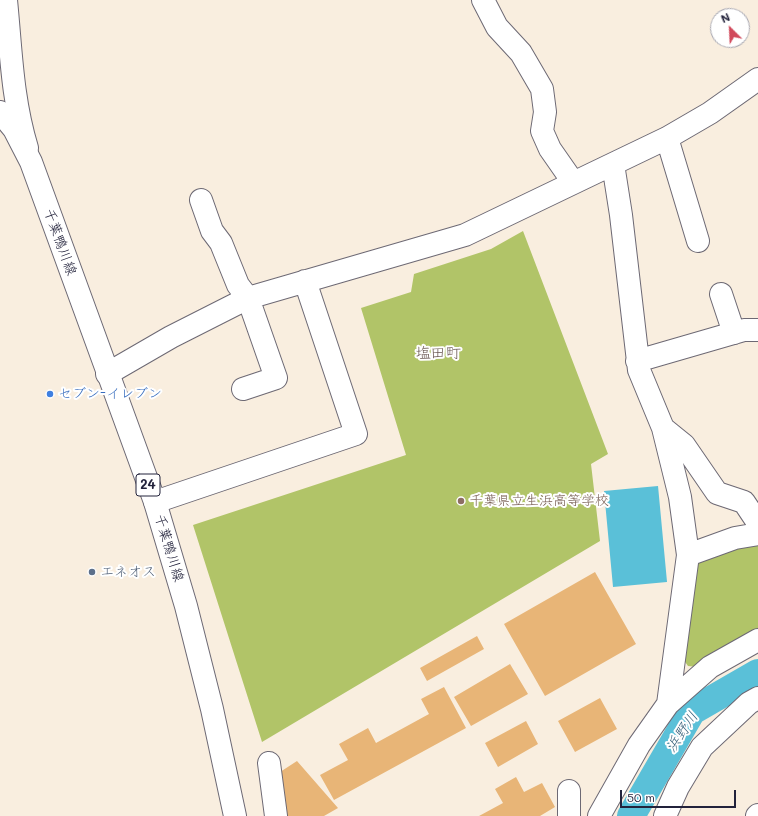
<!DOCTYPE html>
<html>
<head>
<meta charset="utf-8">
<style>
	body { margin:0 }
	#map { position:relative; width:758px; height:816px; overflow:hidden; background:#f9eedf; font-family:Mali,sans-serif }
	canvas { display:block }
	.north { position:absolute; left:710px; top:8px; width:40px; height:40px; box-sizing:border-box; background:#fff; border:1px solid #a7a7b1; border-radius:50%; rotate:336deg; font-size:11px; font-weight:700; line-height:16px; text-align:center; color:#22223b }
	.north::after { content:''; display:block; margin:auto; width:14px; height:18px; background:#d1495b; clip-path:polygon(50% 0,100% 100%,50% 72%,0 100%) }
	.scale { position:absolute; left:620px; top:790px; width:116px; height:18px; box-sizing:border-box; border:2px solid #22223b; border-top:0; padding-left:5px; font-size:12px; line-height:14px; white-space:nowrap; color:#22223b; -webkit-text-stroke:3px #fff; paint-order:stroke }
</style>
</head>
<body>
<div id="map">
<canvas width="758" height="816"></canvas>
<div class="north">N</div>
<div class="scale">50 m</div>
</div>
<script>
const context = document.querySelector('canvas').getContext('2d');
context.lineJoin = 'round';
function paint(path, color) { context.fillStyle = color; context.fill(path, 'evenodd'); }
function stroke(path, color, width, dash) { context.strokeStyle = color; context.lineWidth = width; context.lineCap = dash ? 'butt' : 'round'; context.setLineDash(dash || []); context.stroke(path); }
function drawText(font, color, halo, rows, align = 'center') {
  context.font = font + ' Mali,"Klee One",sans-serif'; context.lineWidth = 4; context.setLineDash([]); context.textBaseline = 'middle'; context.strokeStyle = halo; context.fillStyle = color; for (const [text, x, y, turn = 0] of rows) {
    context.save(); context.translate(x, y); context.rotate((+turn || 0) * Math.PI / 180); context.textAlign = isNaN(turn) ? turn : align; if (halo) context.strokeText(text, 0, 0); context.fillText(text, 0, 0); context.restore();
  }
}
paint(new Path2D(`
	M 523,231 L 608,454 L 591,464 L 600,541 L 262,742 L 193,525 L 406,455 L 361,308 L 411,292 L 414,274 L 491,249 Z
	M 758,538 L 758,635 L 698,667 L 688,666 L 683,659 L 698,559 Z`), '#b1c468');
paint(new Path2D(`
	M 658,486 L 667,582 L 613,587 L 604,491 Z`), '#5ac0d8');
stroke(new Path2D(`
	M 631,816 L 692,711 L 758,673`), '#5ac0d8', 28);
paint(new Path2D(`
	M 595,572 L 636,644 L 545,696 L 504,624 Z
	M 477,636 L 484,649 L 427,681 L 420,668 Z
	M 510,664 L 528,694 L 471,726 L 454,697 Z
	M 444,687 L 466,728 L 334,800 L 320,775 L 348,760 L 339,744 L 368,728 L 376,743 L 429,714 L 421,699 Z
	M 600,698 L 617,729 L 575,752 L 558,721 Z
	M 526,721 L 538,744 L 498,767 L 485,743 Z
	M 297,761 L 338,808 L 324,816 L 287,816 L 282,783 L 277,774 Z
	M 516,777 L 524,792 L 542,783 L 555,807 L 540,816 L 479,816 L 503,803 L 495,789 Z`), '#e8b577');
const minor = new Path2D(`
	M 6,0 C 11,50 12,99 27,148
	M 483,0 L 497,27 L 521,53 L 542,89 L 545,112 L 542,131 L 550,149 L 573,182
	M 667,138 L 698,241
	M 613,164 L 621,215 L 639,370 L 663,428 L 680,497 L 688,555 L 668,704
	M 201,200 L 212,231 L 221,243 L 238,285 L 248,298 L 276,378 L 243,389
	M 721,294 L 734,333
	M 637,361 L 744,330 L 758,330
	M 107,374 L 171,337 L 248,298 L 465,235 L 667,138 L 710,113 L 758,79
	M 663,428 L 684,445 L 717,493 L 744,502 L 758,523
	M 155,502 L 356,434 L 305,281
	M 688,555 L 735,538 L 758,534
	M 269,763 L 276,816
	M 569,791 L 569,816
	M 599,816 L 639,745 L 668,704 L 710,667 L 758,640
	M 665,816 L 678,787 L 702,747 L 749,703 L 758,698
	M 757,816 L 758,815`);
const major = new Path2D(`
	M 0,112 L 14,129 L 31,162 L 155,502 L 186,606 L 212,709 L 235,816`);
stroke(minor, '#6d6974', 24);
stroke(major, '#6d6974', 24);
stroke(minor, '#fff', 22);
stroke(major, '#fff', 22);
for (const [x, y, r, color] of [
	[50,394,4,"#3f7fe0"],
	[461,501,4,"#8d6e63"],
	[92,572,4,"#5c6f8a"]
]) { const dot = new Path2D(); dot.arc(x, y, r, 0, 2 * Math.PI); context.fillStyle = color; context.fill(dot); stroke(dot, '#fff', 1.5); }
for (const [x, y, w] of [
	[148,485,24]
]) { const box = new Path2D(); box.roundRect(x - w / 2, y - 11, w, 22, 3); context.fillStyle = '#fff'; context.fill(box); stroke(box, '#22223b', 1); }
drawText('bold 13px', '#22223b', null, [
	["24",148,485]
]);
drawText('14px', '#22223b', '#fff', [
	["千葉鴨川線",60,242,70],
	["千葉鴨川線",169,548,73]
]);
drawText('14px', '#366cbe', '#fff', [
	["セブン-イレブン",58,394]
], 'left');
drawText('14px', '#785e54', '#fff', [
	["千葉県立生浜高等学校",469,501]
], 'left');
drawText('14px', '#4e5e75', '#fff', [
	["エネオス",100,572]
], 'left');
drawText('15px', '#675550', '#fff', [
	["塩田町",438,353]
]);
drawText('italic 15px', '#38617a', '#fff', [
	["浜野川",682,732,-56]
]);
</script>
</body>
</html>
